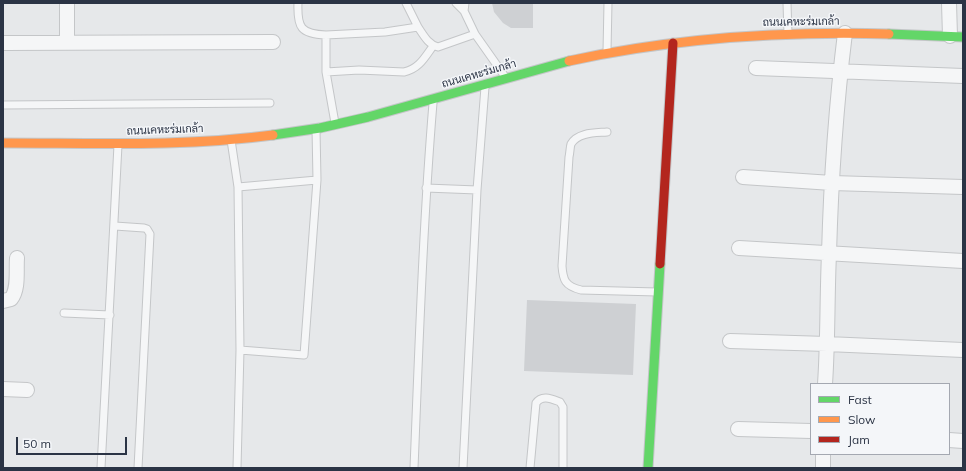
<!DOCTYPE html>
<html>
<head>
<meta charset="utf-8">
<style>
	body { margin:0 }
	#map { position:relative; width:966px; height:471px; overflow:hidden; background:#e6e8ea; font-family:Mulish,sans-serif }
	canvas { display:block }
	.frame { position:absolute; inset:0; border:4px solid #2b3445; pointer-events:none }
	.legend { position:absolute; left:810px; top:383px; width:140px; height:72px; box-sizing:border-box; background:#f4f6f9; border:1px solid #a4a8b1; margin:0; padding:5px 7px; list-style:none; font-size:12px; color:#2b3445 }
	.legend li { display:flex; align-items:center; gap:8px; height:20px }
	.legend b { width:20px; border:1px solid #a4a8b1 }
	.scale { position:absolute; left:16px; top:437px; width:111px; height:18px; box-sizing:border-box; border:2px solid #2b3445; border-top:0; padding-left:5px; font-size:12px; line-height:14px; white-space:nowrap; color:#2b3445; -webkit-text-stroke:3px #f4f6f9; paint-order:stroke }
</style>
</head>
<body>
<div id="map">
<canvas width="966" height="471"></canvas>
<div class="frame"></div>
<ul class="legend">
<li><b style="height:5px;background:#63d668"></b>Fast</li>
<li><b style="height:5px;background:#ff974d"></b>Slow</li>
<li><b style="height:5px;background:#b3261e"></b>Jam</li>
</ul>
<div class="scale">50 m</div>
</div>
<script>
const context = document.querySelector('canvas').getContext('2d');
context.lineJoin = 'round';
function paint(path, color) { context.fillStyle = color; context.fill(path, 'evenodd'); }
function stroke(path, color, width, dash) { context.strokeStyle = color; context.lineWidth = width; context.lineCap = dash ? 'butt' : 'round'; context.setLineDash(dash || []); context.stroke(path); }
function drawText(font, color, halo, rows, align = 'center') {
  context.font = font + ' Mulish,Sarabun,sans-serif'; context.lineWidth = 3; context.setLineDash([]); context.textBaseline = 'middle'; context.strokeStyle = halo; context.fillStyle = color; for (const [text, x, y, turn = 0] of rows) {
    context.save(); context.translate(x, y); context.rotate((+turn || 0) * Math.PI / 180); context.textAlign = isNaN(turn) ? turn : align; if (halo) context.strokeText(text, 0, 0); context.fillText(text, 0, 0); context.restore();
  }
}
paint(new Path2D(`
	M 492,3 L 533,3 L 533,28 L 511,28 L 503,23 L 494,12 Z
	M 527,300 L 636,304 L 633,375 L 524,371 Z`), '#ced0d3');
const lane = new Path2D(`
	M 298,3 C 297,28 301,34 326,35
	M 456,3 L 464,11
	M 465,3 L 464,11 L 475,34 L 506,78
	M 787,3 L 788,34
	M 418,27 C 424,36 428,44 438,47 L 475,34
	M 607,51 L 608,3
	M 326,72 L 359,70 L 404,72 C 419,69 425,57 433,46
	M 3,105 L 270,103
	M 335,123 L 326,72 L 326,35 L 385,32 L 418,27 L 406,3
	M 607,132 C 596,133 578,132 571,144 C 570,147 570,153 569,157 L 562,266 C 563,280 565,286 581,290 L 657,292
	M 231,140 L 238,187 L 240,350 L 304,355 L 317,180 L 316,129
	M 238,187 L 317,180
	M 426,188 L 477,190
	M 115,226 L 144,228 L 147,229 L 150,234 L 138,468
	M 64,313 L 110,315
	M 101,468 L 118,145
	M 237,468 L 240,350
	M 414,468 C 419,346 423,224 433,103
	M 463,468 L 477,190 L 485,87
	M 530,468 L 536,403 C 542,394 552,399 560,402 L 563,407 L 563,468`);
const street = new Path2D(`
	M 67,3 L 67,42
	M 949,3 L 950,36
	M 3,43 L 273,42
	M 756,68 L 963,76
	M 743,177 L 832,183 L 963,187
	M 739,248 L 963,261
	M 3,301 L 11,299 C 19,289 16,271 17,258
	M 730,341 L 827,344 L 963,350
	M 825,384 C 828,341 827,297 829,254 C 831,180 836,106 845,33
	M 3,389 L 27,390
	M 738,429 L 811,431
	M 949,440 L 963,441
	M 823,454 L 823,468`);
const fast = new Path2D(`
	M 889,34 L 963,37
	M 273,135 L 320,128 L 368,117 L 569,61
	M 648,468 L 660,264`);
const slow = new Path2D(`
	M 569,61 C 675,38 781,31 889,34
	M 3,143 C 93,143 184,147 273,135`);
const jam = new Path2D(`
	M 660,264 L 673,43`);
stroke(lane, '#c4c6c8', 9);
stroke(street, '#c4c6c8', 16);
stroke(fast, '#c4c6c8', 11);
stroke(slow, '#c4c6c8', 11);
stroke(jam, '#c4c6c8', 11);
stroke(lane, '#f5f6f7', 7);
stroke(street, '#f5f6f7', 14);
stroke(fast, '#63d668', 9);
stroke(slow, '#ff974d', 9);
stroke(jam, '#b3261e', 9);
drawText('11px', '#2b3445', '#f4f6f9', [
	["ถนนเคหะร่มเกล้า",801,22,-1],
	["ถนนเคหะร่มเกล้า",479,74,-16],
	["ถนนเคหะร่มเกล้า",165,130,-2]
]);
</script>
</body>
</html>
